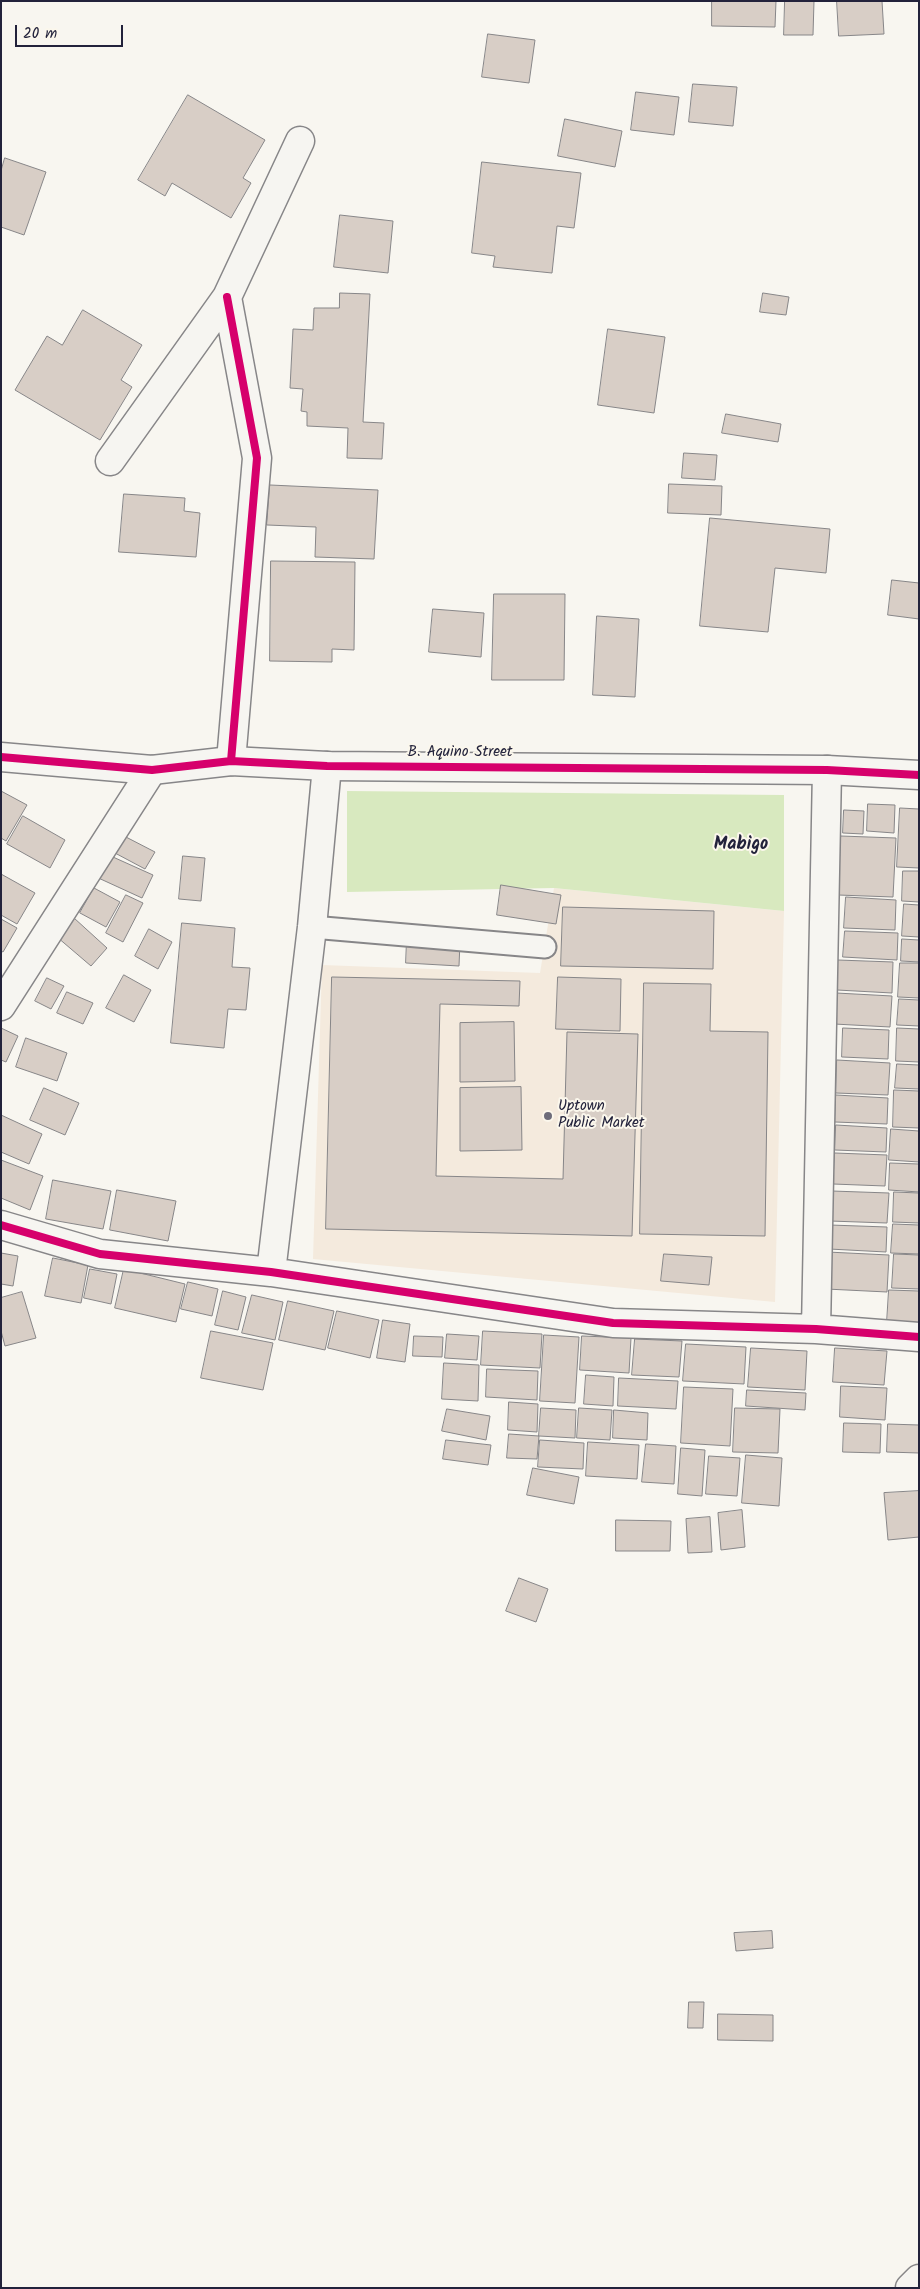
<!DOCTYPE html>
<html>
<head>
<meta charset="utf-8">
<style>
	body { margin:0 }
	#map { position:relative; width:920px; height:2289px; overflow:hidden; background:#f8f6f0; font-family:Kalam,sans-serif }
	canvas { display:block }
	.frame { position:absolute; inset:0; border:2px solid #22223b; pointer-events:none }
	.scale { position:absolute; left:15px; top:25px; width:108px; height:22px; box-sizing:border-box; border:2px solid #22223b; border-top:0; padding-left:6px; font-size:15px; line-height:18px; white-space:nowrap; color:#22223b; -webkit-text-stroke:4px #fbf7ec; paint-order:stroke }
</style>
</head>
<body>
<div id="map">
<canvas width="920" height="2289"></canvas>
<div class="frame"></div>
<div class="scale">20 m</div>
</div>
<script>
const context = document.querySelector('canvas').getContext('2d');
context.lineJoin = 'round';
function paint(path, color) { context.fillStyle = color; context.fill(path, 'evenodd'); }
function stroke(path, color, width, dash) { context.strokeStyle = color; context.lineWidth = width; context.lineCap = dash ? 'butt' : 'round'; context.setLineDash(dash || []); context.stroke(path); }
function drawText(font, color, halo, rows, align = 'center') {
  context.font = font + ' Kalam,sans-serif'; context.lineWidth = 4; context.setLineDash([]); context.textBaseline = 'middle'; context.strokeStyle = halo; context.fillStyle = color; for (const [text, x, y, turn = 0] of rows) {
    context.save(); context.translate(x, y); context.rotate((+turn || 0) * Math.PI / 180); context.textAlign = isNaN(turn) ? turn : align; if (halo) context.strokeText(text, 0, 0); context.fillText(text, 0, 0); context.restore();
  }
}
paint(new Path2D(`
	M 554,888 L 784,911 L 775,1302 L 313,1259 L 322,965 L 540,973 Z`), '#f4eadd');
paint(new Path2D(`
	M 347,791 L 784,795 L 784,911 L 554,888 L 347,892 Z`), '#d8e9bf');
const building = new Path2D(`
	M 712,1 L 776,1 L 775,27 L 712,26 Z
	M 785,1 L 814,1 L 813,35 L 784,35 Z
	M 837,1 L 882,1 L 884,34 L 839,36 Z
	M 488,34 L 535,40 L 529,83 L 482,77 Z
	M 693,84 L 737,87 L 733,126 L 689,122 Z
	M 636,92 L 679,97 L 674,135 L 631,130 Z
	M 188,95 L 265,140 L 243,178 L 251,183 L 231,218 L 172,183 L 165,196 L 138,180 Z
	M 565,119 L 622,131 L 615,167 L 558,156 Z
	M 5,158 L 46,172 L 24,235 L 1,227 L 1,171 Z
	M 482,162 L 581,173 L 574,228 L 557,226 L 552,273 L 493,267 L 495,256 L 472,253 Z
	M 340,215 L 393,221 L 388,273 L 334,267 Z
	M 340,293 L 370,294 L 363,422 L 384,423 L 382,459 L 347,458 L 348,428 L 307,426 L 307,412 L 301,411 L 303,389 L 290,388 L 293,329 L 313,330 L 314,308 L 339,308 Z
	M 763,293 L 789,297 L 786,315 L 760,312 Z
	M 83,310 L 142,345 L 121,380 L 132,387 L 100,440 L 15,390 L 47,336 L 62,345 Z
	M 608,329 L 665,337 L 654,413 L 598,405 Z
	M 726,414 L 781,424 L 778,442 L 722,433 Z
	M 684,453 L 717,455 L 715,480 L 682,478 Z
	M 669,484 L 722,486 L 721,515 L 668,513 Z
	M 270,485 L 378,490 L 374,559 L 315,557 L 316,527 L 267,525 Z
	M 124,494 L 185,498 L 184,511 L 200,513 L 196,557 L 119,552 Z
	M 710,518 L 830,529 L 826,573 L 775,568 L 768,632 L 700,626 Z
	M 271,561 L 355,562 L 354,650 L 332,649 L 332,662 L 270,661 Z
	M 892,580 L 919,583 L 919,619 L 888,615 Z
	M 494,594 L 565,594 L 564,680 L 492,680 Z
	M 433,609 L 484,613 L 481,657 L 429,652 Z
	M 597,616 L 639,619 L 635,697 L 593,695 Z
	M 1,791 L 27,805 L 6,841 L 1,838 Z
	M 868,804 L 895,805 L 894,833 L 867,831 Z
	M 900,808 L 919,809 L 919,868 L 897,867 Z
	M 844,810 L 864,811 L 863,834 L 843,833 Z
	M 23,816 L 65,840 L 50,868 L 7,844 Z
	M 124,836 L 155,852 L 145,869 L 115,853 Z
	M 841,836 L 896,838 L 893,897 L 838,895 Z
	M 104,853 L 153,875 L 142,898 L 94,876 Z
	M 183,856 L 205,858 L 201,901 L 179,899 Z
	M 903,871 L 919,871 L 919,902 L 902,901 Z
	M 1,874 L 35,893 L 17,924 L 1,915 Z
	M 501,885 L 561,895 L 556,924 L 497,915 Z
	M 94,888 L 120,902 L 106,927 L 80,913 Z
	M 126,895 L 143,903 L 123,942 L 106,933 Z
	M 846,897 L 896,900 L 895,930 L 844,928 Z
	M 904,904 L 919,905 L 919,937 L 902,936 Z
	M 563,907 L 714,911 L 713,969 L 561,966 Z
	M 74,918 L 107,948 L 91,966 L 57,937 Z
	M 1,919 L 17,928 L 3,952 L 1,951 Z
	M 182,923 L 235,928 L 232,967 L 250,968 L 246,1010 L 228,1009 L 224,1048 L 171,1043 Z
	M 149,929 L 172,942 L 158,969 L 135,956 Z
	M 845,931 L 898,933 L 897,960 L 843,957 Z
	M 407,939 L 460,942 L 459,966 L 406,963 Z
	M 902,939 L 919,940 L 919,962 L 901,961 Z
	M 838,960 L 893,962 L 892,993 L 837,990 Z
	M 900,963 L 919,963 L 919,998 L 898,997 Z
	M 124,975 L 151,990 L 134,1022 L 106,1008 Z
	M 332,977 L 520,981 L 519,1006 L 440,1004 L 436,1176 L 563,1179 L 567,1032 L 638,1034 L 632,1236 L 326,1229 Z
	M 558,977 L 621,979 L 620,1031 L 556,1029 Z
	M 47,978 L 64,986 L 51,1009 L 35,1001 Z
	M 644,983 L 711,984 L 710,1031 L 768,1032 L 765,1236 L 640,1234 Z
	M 67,992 L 93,1003 L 83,1024 L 57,1013 Z
	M 836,993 L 892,996 L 890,1027 L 834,1024 Z
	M 899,999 L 919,1000 L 919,1026 L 897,1025 Z
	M 514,1022 L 515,1081 L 460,1082 L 460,1023 Z
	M 1,1028 L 18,1036 L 6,1062 L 1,1060 Z
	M 843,1028 L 889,1030 L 888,1059 L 842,1057 Z
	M 897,1028 L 919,1029 L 919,1062 L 896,1061 Z
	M 26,1038 L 67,1053 L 57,1081 L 16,1067 Z
	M 837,1060 L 890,1063 L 888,1095 L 836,1093 Z
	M 897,1064 L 919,1065 L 919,1089 L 895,1088 Z
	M 521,1087 L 522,1150 L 460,1151 L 460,1088 Z
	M 44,1088 L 79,1103 L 65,1135 L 30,1120 Z
	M 894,1090 L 919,1091 L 919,1128 L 893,1127 Z
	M 836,1095 L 888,1098 L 887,1124 L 835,1122 Z
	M 1,1115 L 42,1134 L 29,1164 L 1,1152 Z
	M 836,1125 L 887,1128 L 886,1152 L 835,1150 Z
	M 891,1129 L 919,1131 L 919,1162 L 889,1160 Z
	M 835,1153 L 887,1155 L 885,1186 L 833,1184 Z
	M 1,1160 L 43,1176 L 30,1210 L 1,1198 Z
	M 890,1163 L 919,1164 L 919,1192 L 889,1190 Z
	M 53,1180 L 111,1191 L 103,1229 L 46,1219 Z
	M 117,1190 L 176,1201 L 168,1241 L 110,1230 Z
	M 832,1191 L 889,1193 L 887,1223 L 830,1221 Z
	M 894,1192 L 919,1193 L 919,1223 L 893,1222 Z
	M 893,1224 L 919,1225 L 919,1254 L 891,1253 Z
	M 830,1225 L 887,1227 L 886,1252 L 829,1249 Z
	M 827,1252 L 889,1255 L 887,1292 L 826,1289 Z
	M 1,1253 L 18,1256 L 13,1286 L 1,1284 Z
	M 664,1254 L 712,1257 L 709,1285 L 661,1281 Z
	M 894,1254 L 919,1255 L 919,1289 L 892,1288 Z
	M 53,1258 L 88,1265 L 81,1303 L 45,1296 Z
	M 90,1269 L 117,1274 L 111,1304 L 84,1298 Z
	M 124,1269 L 185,1284 L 176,1322 L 115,1308 Z
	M 188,1282 L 218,1289 L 212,1316 L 181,1309 Z
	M 889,1290 L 919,1291 L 919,1323 L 887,1322 Z
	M 223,1291 L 246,1297 L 238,1330 L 215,1325 Z
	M 22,1292 L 36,1338 L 5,1346 L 1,1331 L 1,1298 Z
	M 252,1295 L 283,1302 L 275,1340 L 242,1333 Z
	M 288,1301 L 334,1311 L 325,1350 L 279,1340 Z
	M 337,1311 L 379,1320 L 370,1358 L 328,1348 Z
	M 383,1320 L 410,1324 L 405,1362 L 377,1358 Z
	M 211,1331 L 273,1343 L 263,1390 L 201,1378 Z
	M 483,1331 L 542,1334 L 540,1368 L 481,1365 Z
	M 447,1334 L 479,1336 L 477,1360 L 445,1358 Z
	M 544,1335 L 579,1337 L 575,1403 L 540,1401 Z
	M 414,1336 L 443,1337 L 442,1357 L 413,1356 Z
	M 582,1336 L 631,1338 L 629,1373 L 580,1370 Z
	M 635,1339 L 682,1341 L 679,1377 L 632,1375 Z
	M 686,1344 L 746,1347 L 744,1384 L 683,1381 Z
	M 751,1348 L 807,1351 L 805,1390 L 748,1387 Z
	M 835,1348 L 887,1351 L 884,1385 L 833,1382 Z
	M 444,1363 L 479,1365 L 478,1401 L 442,1399 Z
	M 487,1369 L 538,1371 L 537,1400 L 486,1397 Z
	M 586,1375 L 614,1377 L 613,1406 L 584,1404 Z
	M 619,1378 L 678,1381 L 676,1409 L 618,1406 Z
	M 841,1386 L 887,1388 L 885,1420 L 840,1417 Z
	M 684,1387 L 733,1389 L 730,1446 L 681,1443 Z
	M 747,1390 L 806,1393 L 805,1410 L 746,1406 Z
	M 509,1402 L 538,1404 L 537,1432 L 508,1430 Z
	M 541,1408 L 576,1410 L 575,1438 L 539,1436 Z
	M 579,1408 L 612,1410 L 610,1440 L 577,1438 Z
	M 735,1408 L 780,1409 L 778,1453 L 733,1452 Z
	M 447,1409 L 490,1416 L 486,1440 L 442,1431 Z
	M 614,1410 L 648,1413 L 647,1440 L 613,1438 Z
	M 844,1423 L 881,1424 L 880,1453 L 843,1452 Z
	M 888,1424 L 919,1425 L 919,1453 L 887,1452 Z
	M 509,1434 L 539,1436 L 537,1459 L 507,1458 Z
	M 446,1440 L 491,1445 L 488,1465 L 443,1459 Z
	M 540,1440 L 584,1443 L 583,1469 L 538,1467 Z
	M 588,1442 L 639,1445 L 637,1479 L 586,1476 Z
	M 646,1444 L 676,1446 L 674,1484 L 642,1482 Z
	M 681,1448 L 705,1450 L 702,1496 L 678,1494 Z
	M 746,1455 L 782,1458 L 779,1506 L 742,1503 Z
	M 709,1456 L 740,1458 L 737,1496 L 706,1494 Z
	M 533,1468 L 579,1477 L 574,1504 L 527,1495 Z
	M 919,1491 L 919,1537 L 888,1540 L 884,1493 Z
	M 742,1510 L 745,1547 L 721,1550 L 718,1513 Z
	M 710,1517 L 712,1552 L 688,1553 L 686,1519 Z
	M 616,1520 L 671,1521 L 670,1551 L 616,1551 Z
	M 519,1578 L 548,1589 L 536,1622 L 506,1611 Z
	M 772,1931 L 773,1948 L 736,1951 L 734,1933 Z
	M 689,2002 L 704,2002 L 703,2028 L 688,2028 Z
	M 718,2014 L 773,2015 L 773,2041 L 718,2040 Z`);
paint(building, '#d8cec6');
stroke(building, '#878688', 1);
const service = new Path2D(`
	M 312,927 L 545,947`);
const minor = new Path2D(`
	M 227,297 L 257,458 L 231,761
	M 110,461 L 227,297 L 300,141
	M 1,1006 L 152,770
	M 1,1225 L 100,1254 L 271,1272 L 613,1323 L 816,1329 L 919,1337
	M 271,1272 L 312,927 L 327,766
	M 816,1329 L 827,770
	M 910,2288 L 919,2279`);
const tertiary = new Path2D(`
	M 1,757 L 152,770 L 231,761 L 327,766 L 827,770 L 919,775`);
stroke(service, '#878688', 25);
stroke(minor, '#878688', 31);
stroke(tertiary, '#878688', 31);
stroke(service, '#f6f5f1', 21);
stroke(minor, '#f6f5f1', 28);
stroke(tertiary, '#f6f5f1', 28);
stroke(new Path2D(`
	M 227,297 L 257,458 L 231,761
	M 1,757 L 152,770 L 231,761 L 327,766 L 827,770 L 919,775
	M 1,1225 L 100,1254 L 271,1272 L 613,1323 L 816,1329 L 919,1337`), '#d6006c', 8);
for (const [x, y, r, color] of [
	[548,1116,5,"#6d6c7a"]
]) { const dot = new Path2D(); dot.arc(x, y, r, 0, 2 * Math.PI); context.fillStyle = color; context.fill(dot); stroke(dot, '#fbf7ec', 2); }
drawText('15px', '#22223b', '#fbf7ec', [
	["B. Aquino Street",460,753]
]);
drawText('15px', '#22223b', '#fbf7ec', [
	["Uptown",558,1107],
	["Public Market",558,1124]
], 'left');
drawText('bold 18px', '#22223b', '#fbf7ec', [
	["Mabigo",741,846]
]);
</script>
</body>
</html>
